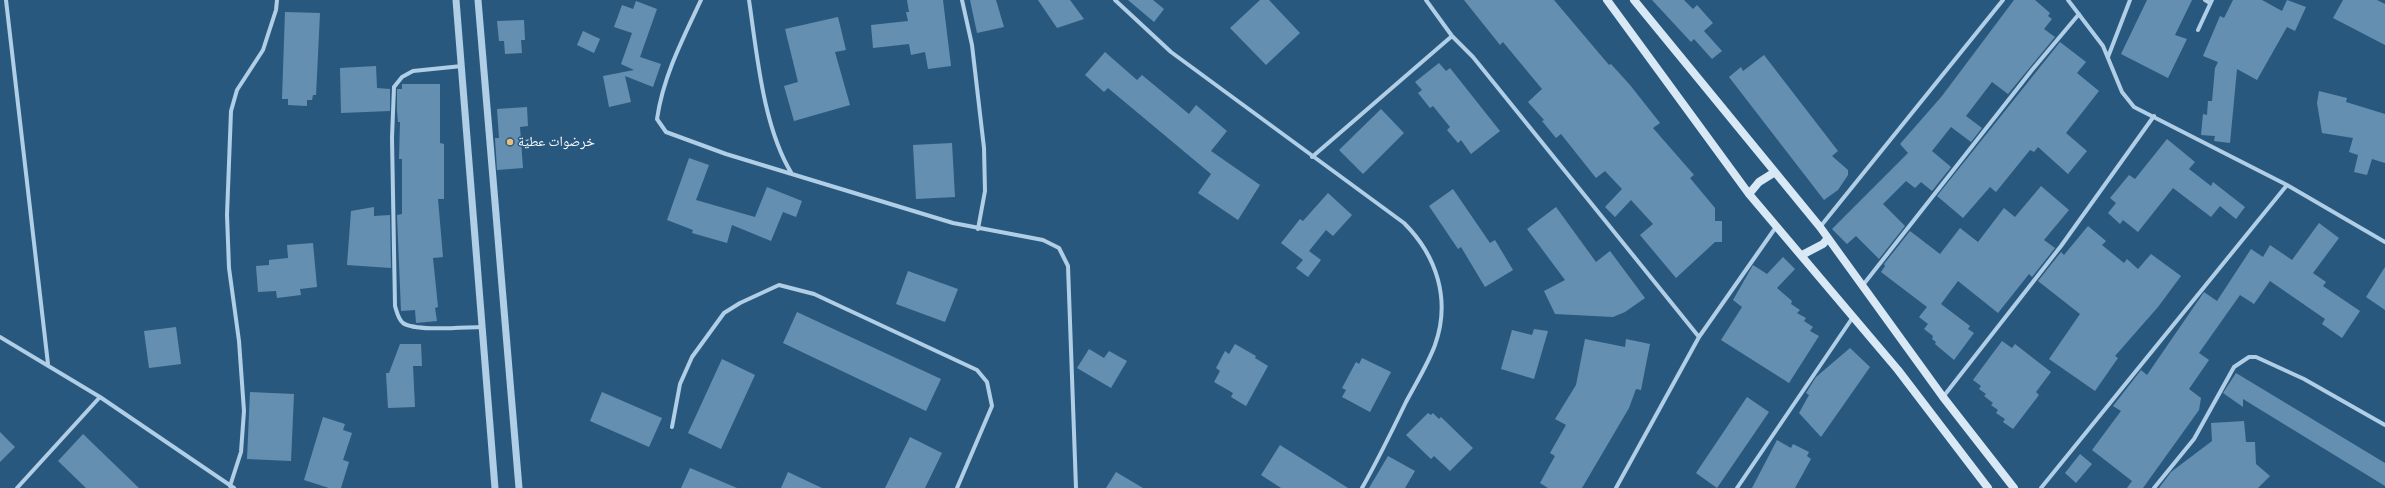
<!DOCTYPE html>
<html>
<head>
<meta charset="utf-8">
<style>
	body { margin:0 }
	canvas { display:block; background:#29587f }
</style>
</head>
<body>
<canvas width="2385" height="488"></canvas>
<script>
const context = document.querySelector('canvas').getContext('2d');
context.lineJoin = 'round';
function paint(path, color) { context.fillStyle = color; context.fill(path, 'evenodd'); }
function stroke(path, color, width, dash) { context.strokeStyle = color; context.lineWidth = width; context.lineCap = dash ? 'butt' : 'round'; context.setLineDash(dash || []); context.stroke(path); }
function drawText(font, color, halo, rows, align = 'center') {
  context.font = font + ' Karla,"Noto Naskh Arabic",sans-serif'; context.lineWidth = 3; context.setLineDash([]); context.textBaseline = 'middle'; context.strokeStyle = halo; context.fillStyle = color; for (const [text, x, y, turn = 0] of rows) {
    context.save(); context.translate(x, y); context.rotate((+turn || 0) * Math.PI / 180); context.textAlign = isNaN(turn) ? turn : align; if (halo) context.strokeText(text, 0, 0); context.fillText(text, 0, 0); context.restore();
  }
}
paint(new Path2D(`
	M 907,0 L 943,0 L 951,66 L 928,69 L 925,52 L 911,55 L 909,44 L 873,48 L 871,25 L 908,21 L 906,12 L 909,12 Z
	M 970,0 L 996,0 L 1004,27 L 977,33 Z
	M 1038,0 L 1070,0 L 1084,19 L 1057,28 Z
	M 1128,0 L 1153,0 L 1164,9 L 1154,22 Z
	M 1260,0 L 1269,0 L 1300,33 L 1266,65 L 1230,28 Z
	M 1464,0 L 1554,0 L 1609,65 L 1611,64 L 1630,85 L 1660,123 L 1653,128 L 1694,175 L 1690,178 L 1715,208 L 1715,221 L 1722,221 L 1722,242 L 1715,242 L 1676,278 L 1640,235 L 1653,224 L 1631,200 L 1615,217 L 1605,207 L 1622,189 L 1605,171 L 1596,178 L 1561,134 L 1556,138 L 1542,121 L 1544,120 L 1528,102 L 1542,89 L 1503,42 L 1500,45 Z
	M 1652,0 L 1684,0 L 1693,9 L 1697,5 L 1713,23 L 1704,31 L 1722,51 L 1712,59 L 1694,39 L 1691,42 Z
	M 2014,0 L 2035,0 L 2050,13 L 2048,16 L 2052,19 L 2044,29 L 2055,37 L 2008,94 L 1992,82 L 1966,116 L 1982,128 L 1971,142 L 1951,127 L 1932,151 L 1951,167 L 1932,191 L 1921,182 L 1915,188 L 1906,181 L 1883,204 L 1905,226 L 1879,259 L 1856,236 L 1847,244 L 1832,229 L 1908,153 L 1900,144 L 1942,96 Z
	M 2147,0 L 2192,0 L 2175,35 L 2187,39 L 2168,78 L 2121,54 Z
	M 2233,0 L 2262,0 L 2282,11 L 2287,0 L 2306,7 L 2295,31 L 2287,27 L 2257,80 L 2237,69 L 2230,143 L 2214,141 L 2215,136 L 2201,135 L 2203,114 L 2207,115 L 2208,101 L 2212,101 L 2215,68 L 2218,62 L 2203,56 L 2220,16 L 2224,18 Z
	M 2343,0 L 2377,0 L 2385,4 L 2385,45 L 2333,18 Z
	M 636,1 L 657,9 L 640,57 L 661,64 L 653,87 L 625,76 L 631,102 L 609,107 L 603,76 L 634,70 L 621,64 L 632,33 L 614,27 L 622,5 L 633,9 Z
	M 285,12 L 320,13 L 316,95 L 313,95 L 312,100 L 307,100 L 307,106 L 288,105 L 288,99 L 282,99 Z
	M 838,17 L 846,50 L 835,52 L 850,105 L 794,121 L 784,86 L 798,82 L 785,29 Z
	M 524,20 L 525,40 L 521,40 L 522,53 L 505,54 L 504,41 L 499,41 L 497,21 Z
	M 583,31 L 600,39 L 594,53 L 577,45 Z
	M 2060,42 L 2086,62 L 2077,73 L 2099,91 L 2066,133 L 2087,151 L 2068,174 L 2038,147 L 2034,152 L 2030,150 L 1996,192 L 1990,187 L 1963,218 L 1937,196 Z
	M 1105,52 L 1137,80 L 1142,75 L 1189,114 L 1196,105 L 1227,131 L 1211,151 L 1260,185 L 1238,220 L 1198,193 L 1211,174 L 1108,88 L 1104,92 L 1085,75 Z
	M 1764,55 L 1838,151 L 1832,156 L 1848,170 L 1848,175 L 1838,190 L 1824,200 L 1729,77 L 1741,67 L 1743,71 Z
	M 1439,63 L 1446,71 L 1450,68 L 1500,131 L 1471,154 L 1461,140 L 1458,143 L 1447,130 L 1450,127 L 1433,106 L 1430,108 L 1418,93 L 1422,90 L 1415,82 Z
	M 376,66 L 377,88 L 390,89 L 390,111 L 341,113 L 340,68 Z
	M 402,84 L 440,84 L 440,143 L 444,144 L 444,199 L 438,199 L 443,257 L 433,258 L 438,307 L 435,308 L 437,321 L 416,323 L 415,310 L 401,311 L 397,215 L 402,214 L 402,159 L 399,159 L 400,122 L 398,122 L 397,111 L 397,89 L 402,89 Z
	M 2319,91 L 2347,98 L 2346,102 L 2385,114 L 2385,163 L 2372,159 L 2367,175 L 2354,172 L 2358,155 L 2349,152 L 2353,138 L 2322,133 L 2317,103 Z
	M 527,107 L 528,126 L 520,127 L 523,168 L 497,170 L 495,138 L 499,138 L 497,109 Z
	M 1381,109 L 1404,133 L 1363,174 L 1339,150 Z
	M 2167,139 L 2195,162 L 2189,169 L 2211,186 L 2213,182 L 2245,207 L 2236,219 L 2220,206 L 2211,217 L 2173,188 L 2138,232 L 2123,220 L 2120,224 L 2108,213 L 2116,203 L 2110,198 L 2129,175 L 2135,179 Z
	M 952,143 L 955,197 L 916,199 L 913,145 Z
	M 689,158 L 709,165 L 696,200 L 755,217 L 767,187 L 802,201 L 796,217 L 783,212 L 771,241 L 732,225 L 727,243 L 692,233 L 693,230 L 667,220 Z
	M 2041,186 L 2069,210 L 2044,240 L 2055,248 L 2032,277 L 2029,274 L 1998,313 L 1958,281 L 1941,304 L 1970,326 L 1968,329 L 1974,333 L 1954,360 L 1935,344 L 1936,342 L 1932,339 L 1933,336 L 1924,329 L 1928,324 L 1919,317 L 1927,307 L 1881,272 L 1885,266 L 1884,264 L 1910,231 L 1940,254 L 1960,228 L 1978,242 L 2004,208 L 2015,217 Z
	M 1453,189 L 1490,243 L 1495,240 L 1513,270 L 1485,287 L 1461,247 L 1458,249 L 1429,206 Z
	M 1328,193 L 1352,215 L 1333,236 L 1326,230 L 1309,251 L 1321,260 L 1308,277 L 1296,268 L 1303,260 L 1281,243 L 1300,219 L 1303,221 Z
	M 374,207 L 374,216 L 390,215 L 391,268 L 347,265 L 351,211 Z
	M 1556,207 L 1596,262 L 1610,251 L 1645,298 L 1625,312 L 1613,317 L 1555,314 L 1544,291 L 1565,280 L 1527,229 Z
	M 2319,223 L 2339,238 L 2313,273 L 2326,282 L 2323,286 L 2360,311 L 2342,338 L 2322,324 L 2325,319 L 2270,281 L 2254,304 L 2240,295 L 2199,353 L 2209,360 L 2189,389 L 2201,398 L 2199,410 L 2143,488 L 2127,488 L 2132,481 L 2092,450 L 2121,411 L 2113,406 L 2141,370 L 2147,375 L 2204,292 L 2217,301 L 2251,249 L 2263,257 L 2270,245 L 2292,260 Z
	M 2088,226 L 2106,241 L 2102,245 L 2124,263 L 2127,259 L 2138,269 L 2151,254 L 2181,276 L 2158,307 L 2115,356 L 2118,358 L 2095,391 L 2049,359 L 2080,314 L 2038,281 L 2061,252 L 2064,255 Z
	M 313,243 L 317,287 L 300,289 L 301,295 L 277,298 L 276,291 L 258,292 L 256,266 L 269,265 L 269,260 L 288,258 L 287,245 Z
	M 1783,257 L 1795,269 L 1777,288 L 1792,301 L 1791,304 L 1800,310 L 1797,313 L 1806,318 L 1804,321 L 1813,327 L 1810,331 L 1819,336 L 1789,383 L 1721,340 L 1742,307 L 1733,300 L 1753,265 L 1767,274 Z
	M 2385,267 L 2385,310 L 2366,297 Z
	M 908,271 L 958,289 L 945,322 L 896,304 Z
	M 797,312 L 941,379 L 926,411 L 783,343 Z
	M 176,327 L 181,364 L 149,368 L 144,331 Z
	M 1534,329 L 1548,331 L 1534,379 L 1501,369 L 1512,330 L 1532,335 Z
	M 1585,339 L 1625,347 L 1626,339 L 1650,344 L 1641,390 L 1636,389 L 1629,408 L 1582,488 L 1548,488 L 1540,483 L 1555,456 L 1550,453 L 1566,425 L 1555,419 L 1576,385 Z
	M 2002,341 L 2012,348 L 2015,344 L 2051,372 L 2036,392 L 2039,395 L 2013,429 L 2003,422 L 2005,419 L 1996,413 L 1998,410 L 1991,405 L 1993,403 L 1984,396 L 1986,394 L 1979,389 L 1981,386 L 1973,380 Z
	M 400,344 L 421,344 L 422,366 L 413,366 L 415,407 L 388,408 L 386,373 L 389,373 Z
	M 1235,344 L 1256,356 L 1255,358 L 1268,366 L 1246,406 L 1231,397 L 1233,393 L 1214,382 L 1220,371 L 1216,368 L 1225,351 L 1229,354 Z
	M 1850,348 L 1870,367 L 1821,437 L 1799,413 L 1809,395 L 1806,393 L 1816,377 Z
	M 1089,349 L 1104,358 L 1109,351 L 1127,361 L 1111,388 L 1077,368 Z
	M 1362,358 L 1391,372 L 1370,412 L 1342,397 L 1346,390 L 1342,388 L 1356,362 L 1359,364 Z
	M 722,359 L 755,375 L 721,449 L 688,433 Z
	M 2236,373 L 2385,463 L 2385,486 L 2243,399 L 2243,407 L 2223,393 Z
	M 250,392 L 294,394 L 291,461 L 247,459 Z
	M 602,392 L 662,418 L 649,447 L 590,421 Z
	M 1747,397 L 1769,412 L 1717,488 L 1696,473 Z
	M 1428,413 L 1431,415 L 1433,413 L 1439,419 L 1441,417 L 1473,448 L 1450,471 L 1434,456 L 1431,459 L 1406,435 Z
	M 323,417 L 345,424 L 343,430 L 352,433 L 343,460 L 349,462 L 341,488 L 329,488 L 304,480 Z
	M 2244,421 L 2246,442 L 2255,442 L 2256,464 L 2270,476 L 2258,488 L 2159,488 L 2171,472 L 2212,441 L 2211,423 Z
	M 0,432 L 15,447 L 0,462 Z
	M 83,434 L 139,488 L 86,488 L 58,461 Z
	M 910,437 L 942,453 L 925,488 L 885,488 Z
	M 1777,440 L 1791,448 L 1793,444 L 1809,452 L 1807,456 L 1811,459 L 1795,488 L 1752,488 Z
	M 1280,445 L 1348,488 L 1281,488 L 1261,475 Z
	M 2080,454 L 2092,464 L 2076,483 L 2065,473 Z
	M 1388,456 L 1415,471 L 1405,488 L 1369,488 Z
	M 690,468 L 737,488 L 681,488 Z
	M 788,472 L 822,488 L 781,488 Z
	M 1116,472 L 1143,488 L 1106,488 Z`), '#658fb1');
stroke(new Path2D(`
	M 6,0 L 48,364
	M 701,0 C 683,38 663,77 657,119 L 666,132 L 726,154 L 953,223 L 1043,240 L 1059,248 L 1068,266 L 1076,488
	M 749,0 C 757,54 763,127 792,174
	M 962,0 L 972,45 L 984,148 L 985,191 L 978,229
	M 1115,0 L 1171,52 L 1404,223 C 1437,256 1451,300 1435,345 C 1428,364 1416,383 1406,402 C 1392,431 1378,460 1362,488
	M 1426,0 L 1452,36 L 1473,57 L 1699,337
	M 2068,0 L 2103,46 L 2122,92 L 2134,107 L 2287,185 L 2385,242
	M 2205,0 L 2210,3
	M 2198,30 L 2212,0
	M 2108,57 L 2130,0
	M 462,66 L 413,71 L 402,77 L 394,87 L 392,138 L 395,306 C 397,312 398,319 403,323 C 416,332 466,327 482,327
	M 1312,157 L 1452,36
	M 1820,227 L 2003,0
	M 1863,285 L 2032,70 L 2079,14
	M 0,337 L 100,397 L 234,488
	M 1943,397 L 2061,246 L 2154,116
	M 672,427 L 680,384 L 692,357 L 724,313 L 740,303 L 779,285 L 814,294 L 977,370 L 987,382 L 992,406 L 957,488
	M 230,486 L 241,452 L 244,411 L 239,341 L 229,268 L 227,215 L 231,111 L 237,90 L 263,50 L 276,10 L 277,0
	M 17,488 L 100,397
	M 1616,488 L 1699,337 L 1776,227
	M 1737,488 L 1853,317
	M 2041,488 L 2287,185
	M 2154,488 L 2194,439 L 2234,367 L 2249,357 L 2256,357 L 2304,379 L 2385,425`), '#b0cee5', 4);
stroke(new Path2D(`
	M 456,0 L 495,488
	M 478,0 L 519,488`), '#b0cee5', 7);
stroke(new Path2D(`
	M 1607,0 L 1749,194 L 1898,370 L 1988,488
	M 1634,0 L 1820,227 L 1943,397 L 2014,488
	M 1749,194 L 1759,182 L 1775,172
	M 1802,255 L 1823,244 L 1828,238`), '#d9e8f5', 8);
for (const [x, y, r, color] of [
	[510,142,4,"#ecbe77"]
]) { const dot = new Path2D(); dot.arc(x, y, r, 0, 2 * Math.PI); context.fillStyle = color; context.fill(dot); stroke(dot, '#29587f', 1.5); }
drawText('14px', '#fff', '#29587f', [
	["خرضوات عطيّة",518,142]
], 'left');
</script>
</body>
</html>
